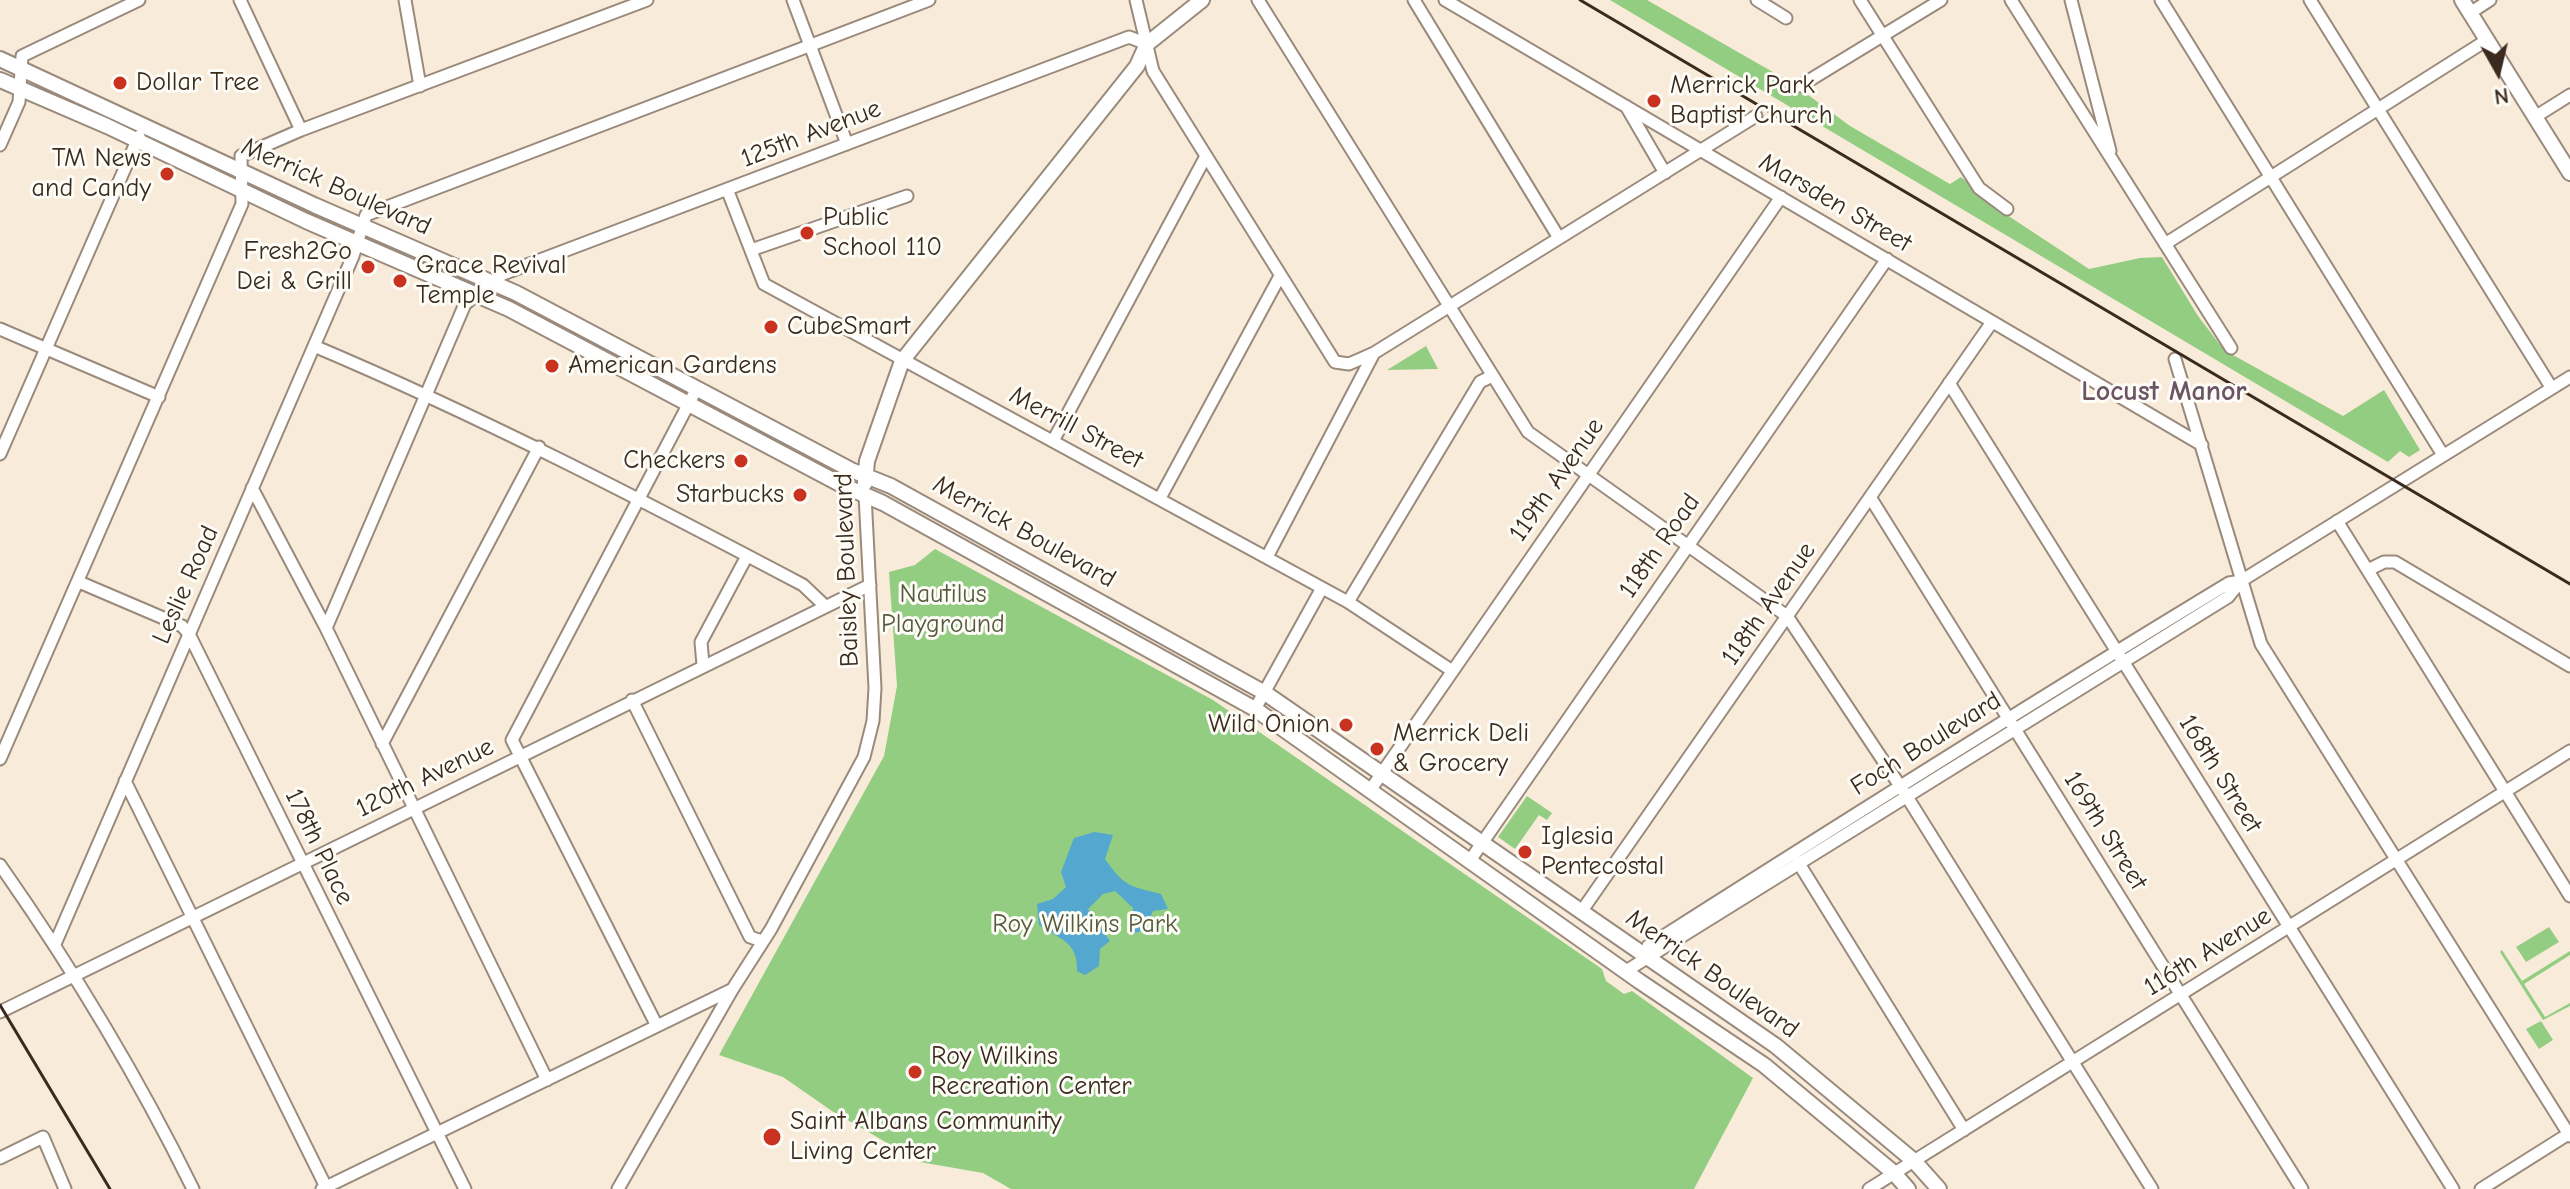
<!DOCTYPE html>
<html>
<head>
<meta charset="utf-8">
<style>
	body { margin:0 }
	#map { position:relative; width:2570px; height:1189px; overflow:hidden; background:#f9ebda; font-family:"Comic Neue",sans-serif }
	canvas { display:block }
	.north { position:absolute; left:2458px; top:32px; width:80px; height:80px; -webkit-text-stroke:6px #fdfcf7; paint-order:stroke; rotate:172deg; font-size:22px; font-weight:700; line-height:32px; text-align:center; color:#3b2a1e }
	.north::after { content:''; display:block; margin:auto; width:28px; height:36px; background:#3b2a1e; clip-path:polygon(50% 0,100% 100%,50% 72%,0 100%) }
</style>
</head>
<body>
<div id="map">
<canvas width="2570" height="1189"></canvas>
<div class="north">N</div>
</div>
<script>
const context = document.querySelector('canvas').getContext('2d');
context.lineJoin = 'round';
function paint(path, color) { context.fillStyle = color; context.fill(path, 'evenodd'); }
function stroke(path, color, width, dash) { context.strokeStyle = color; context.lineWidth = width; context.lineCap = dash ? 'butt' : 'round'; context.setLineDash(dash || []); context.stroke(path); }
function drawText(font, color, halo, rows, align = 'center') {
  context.font = font + ' "Comic Neue",sans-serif'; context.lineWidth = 6; context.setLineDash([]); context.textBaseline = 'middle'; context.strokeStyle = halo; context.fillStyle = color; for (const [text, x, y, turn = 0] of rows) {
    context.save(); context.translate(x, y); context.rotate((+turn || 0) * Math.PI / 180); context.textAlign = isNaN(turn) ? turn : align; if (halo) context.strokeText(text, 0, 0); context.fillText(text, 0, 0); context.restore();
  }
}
paint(new Path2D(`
	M 1610,0 L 1647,0 L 1792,83 L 1850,126 L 1950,184 L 1961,177 L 2010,217 L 2089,269 L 2140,258 L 2162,257 L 2198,316 L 2224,350 L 2343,416 L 2384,390 L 2420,450 L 2409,457 L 2400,451 L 2388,462 Z
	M 1426,346 L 1438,369 L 1387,370 Z
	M 935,549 L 1213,700 L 1602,969 L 1606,981 L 1624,994 L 1632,991 L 1753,1078 L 1694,1189 L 1011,1189 L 983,1173 L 920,1162 L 832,1111 L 783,1077 L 719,1055 L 884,756 L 897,686 L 889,572 L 915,565 Z
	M 1527,796 L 1552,813 L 1547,820 L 1539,815 L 1515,849 L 1498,837 Z
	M 2549,927 L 2559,942 L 2526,962 L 2516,947 Z
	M 2502,950 L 2522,981 L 2570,951 L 2570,955 L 2524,984 L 2545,1017 L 2570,1003 L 2570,1006 L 2543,1020 L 2500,952 Z
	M 2541,1021 L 2553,1040 L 2539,1049 L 2526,1029 Z`), '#92cd81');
paint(new Path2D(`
	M 1094,832 L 1113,835 L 1105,859 C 1125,887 1129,886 1161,894 L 1168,909 L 1153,911 L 1145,930 L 1132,934 L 1133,908 L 1115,891 L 1103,894 L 1088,909 L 1110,941 L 1100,949 L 1099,966 L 1085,975 L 1077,971 C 1078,942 1061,940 1039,925 L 1037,904 L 1053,899 L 1066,887 L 1061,872 L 1074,838 Z`), '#54a7cf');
const minor = new Path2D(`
	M 240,0 L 301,130
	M 405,0 L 420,86
	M 793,0 L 847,144
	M 1136,0 L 1153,71 L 1335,362 L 1349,364 L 1374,353 L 1756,116
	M 1258,0 L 1528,432 L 1787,616 L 1904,792 L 2152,1189
	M 1414,0 L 1559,238
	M 1445,0 L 2202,445
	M 1757,0 L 1786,18
	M 1860,0 L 1979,188 L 2007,209
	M 2011,0 L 2231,348
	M 2071,0 L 2110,151
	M 2161,0 L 2443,455
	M 2310,0 L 2551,387
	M 2470,13 L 2490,0
	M 1800,86 L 1941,0
	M 1626,106 L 1665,173
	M 2535,117 L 2570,95
	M 0,145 L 19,102 L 22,56 L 139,0
	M 727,189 L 764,284 L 1348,602 L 1451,670
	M 2165,244 L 2487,40
	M 751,250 L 907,196
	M 0,329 L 159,397
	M 314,346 C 482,417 642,500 803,585 L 824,605
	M 2175,359 L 2261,644 L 2570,1136
	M 1949,383 L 2453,1189
	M 1053,441 L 1206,156
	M 0,454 L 139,136
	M 252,488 L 326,628 L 547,1080
	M 1870,497 L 2302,1189
	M 1160,498 L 1280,276
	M 2337,521 L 2570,896
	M 1267,557 L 1374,353
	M 2368,570 L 2384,562 L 2395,562 L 2570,666
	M 79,582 L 182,626 L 189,634 L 465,1189
	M 1348,602 L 1480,382 L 1492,376
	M 326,628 L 465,304 L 503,274 L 1129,37 L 1147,44
	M 703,665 L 701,642 L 747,556
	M 632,700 L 750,937 L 762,941
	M 1255,709 L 1322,588
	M 382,744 L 539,447
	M 0,759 L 242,204 L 241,156 L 301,130 L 647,0
	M 125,781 L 327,1189
	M 1371,789 L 1781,197
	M 1471,859 L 1887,259
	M 1798,862 L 1964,1130
	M 0,865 C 73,969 137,1075 193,1189
	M 1581,912 L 1992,322
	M 55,944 L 353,256 L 366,215 L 929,0
	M 1646,957 L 1648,946 C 1841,823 2034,701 2229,583 L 2241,581
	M 1626,971 L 2228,597 L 2241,581 L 2570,377
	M 0,1012 L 870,585
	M 657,1026 L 512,740 L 697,388
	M 0,1158 L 43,1137 L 65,1189
	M 322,1189 L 731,990
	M 618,1189 L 732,990 L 771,929 L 864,757 L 873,721 L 875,688 L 865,495
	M 1869,1189 L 2570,751
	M 2481,1189 L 2570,1133`);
const major = new Path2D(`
	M 2462,0 L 2570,173
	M 0,59 L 314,205 L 516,293 L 851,470 L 891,486 L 1265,693 L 1776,1046 L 1914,1161 L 1939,1189
	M 0,80 L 107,126 L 306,221 L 509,309 L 840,484 L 883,503 L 1255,709 L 1639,981 L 1764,1065 L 1894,1173 L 1908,1189
	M 865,483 L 867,461 L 902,361 L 1137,66 L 1147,44 L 1202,0`);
stroke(minor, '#9a8a7c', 15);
stroke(major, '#9a8a7c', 18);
stroke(minor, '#fff', 11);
stroke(major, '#fff', 14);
stroke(new Path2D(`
	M 1580,0 L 2570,584
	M 0,1005 L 110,1189`), '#3b2a1e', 3);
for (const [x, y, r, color] of [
	[120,83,8,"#c8321e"],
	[1654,101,8,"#c8321e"],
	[167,174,8,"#c8321e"],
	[807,233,8,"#c8321e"],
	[368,267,8,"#c8321e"],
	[400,281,8,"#c8321e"],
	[771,327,8,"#c8321e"],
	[552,366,8,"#c8321e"],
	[741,461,8,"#c8321e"],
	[800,495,8,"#c8321e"],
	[1346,725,8,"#c8321e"],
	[1377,749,8,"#c8321e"],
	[1525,852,8,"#c8321e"],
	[915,1072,8,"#c8321e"],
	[772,1137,10,"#c8321e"]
]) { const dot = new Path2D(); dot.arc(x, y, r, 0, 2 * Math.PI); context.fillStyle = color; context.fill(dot); stroke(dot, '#fdfcf7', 3); }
drawText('26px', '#3b2a1e', '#fdfcf7', [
	["Dollar Tree",136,83],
	["Merrick Park",1670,86],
	["Baptist Church",1670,116],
	["TM News",151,159,"right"],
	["and Candy",151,189,"right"],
	["Public",823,218],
	["School 110",823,248],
	["Fresh2Go",352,252,"right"],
	["Dei & Grill",352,282,"right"],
	["Grace Revival",416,266],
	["Temple",416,296],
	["CubeSmart",787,327],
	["American Gardens",568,366],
	["Checkers",725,461,"right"],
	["Starbucks",784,495,"right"],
	["Wild Onion",1330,725,"right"],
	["Merrick Deli",1393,734],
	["& Grocery",1393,764],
	["Iglesia",1541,837],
	["Pentecostal",1541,867],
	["Roy Wilkins",931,1057],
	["Recreation Center",931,1087],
	["Saint Albans Community",790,1122],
	["Living Center",790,1152]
], 'left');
drawText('26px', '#3b2a1e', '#fdfcf7', [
	["125th Avenue",811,134,-21],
	["Merrick Boulevard",336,187,24],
	["Marsden Street",1835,203,30],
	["Merrill Street",1076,428,28],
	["119th Avenue",1557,480,-55],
	["Merrick Boulevard",1024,532,29],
	["118th Road",1660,546,-55],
	["Baisley Boulevard",847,570,-92],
	["Leslie Road",186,585,-66],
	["118th Avenue",1769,604,-55],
	["Foch Boulevard",1926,744,-32],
	["168th Street",2220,774,58],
	["120th Avenue",425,778,-26],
	["169th Street",2105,831,58],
	["178th Place",319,847,64],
	["116th Avenue",2208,952,-32],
	["Merrick Boulevard",1712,974,35]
]);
drawText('26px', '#555b3c', '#fdfcf7', [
	["Nautilus",943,595],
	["Playground",943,625],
	["Roy Wilkins Park",1085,925]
]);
drawText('bold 28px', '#6b5565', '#fdfcf7', [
	["Locust Manor",2164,392]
]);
</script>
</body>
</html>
